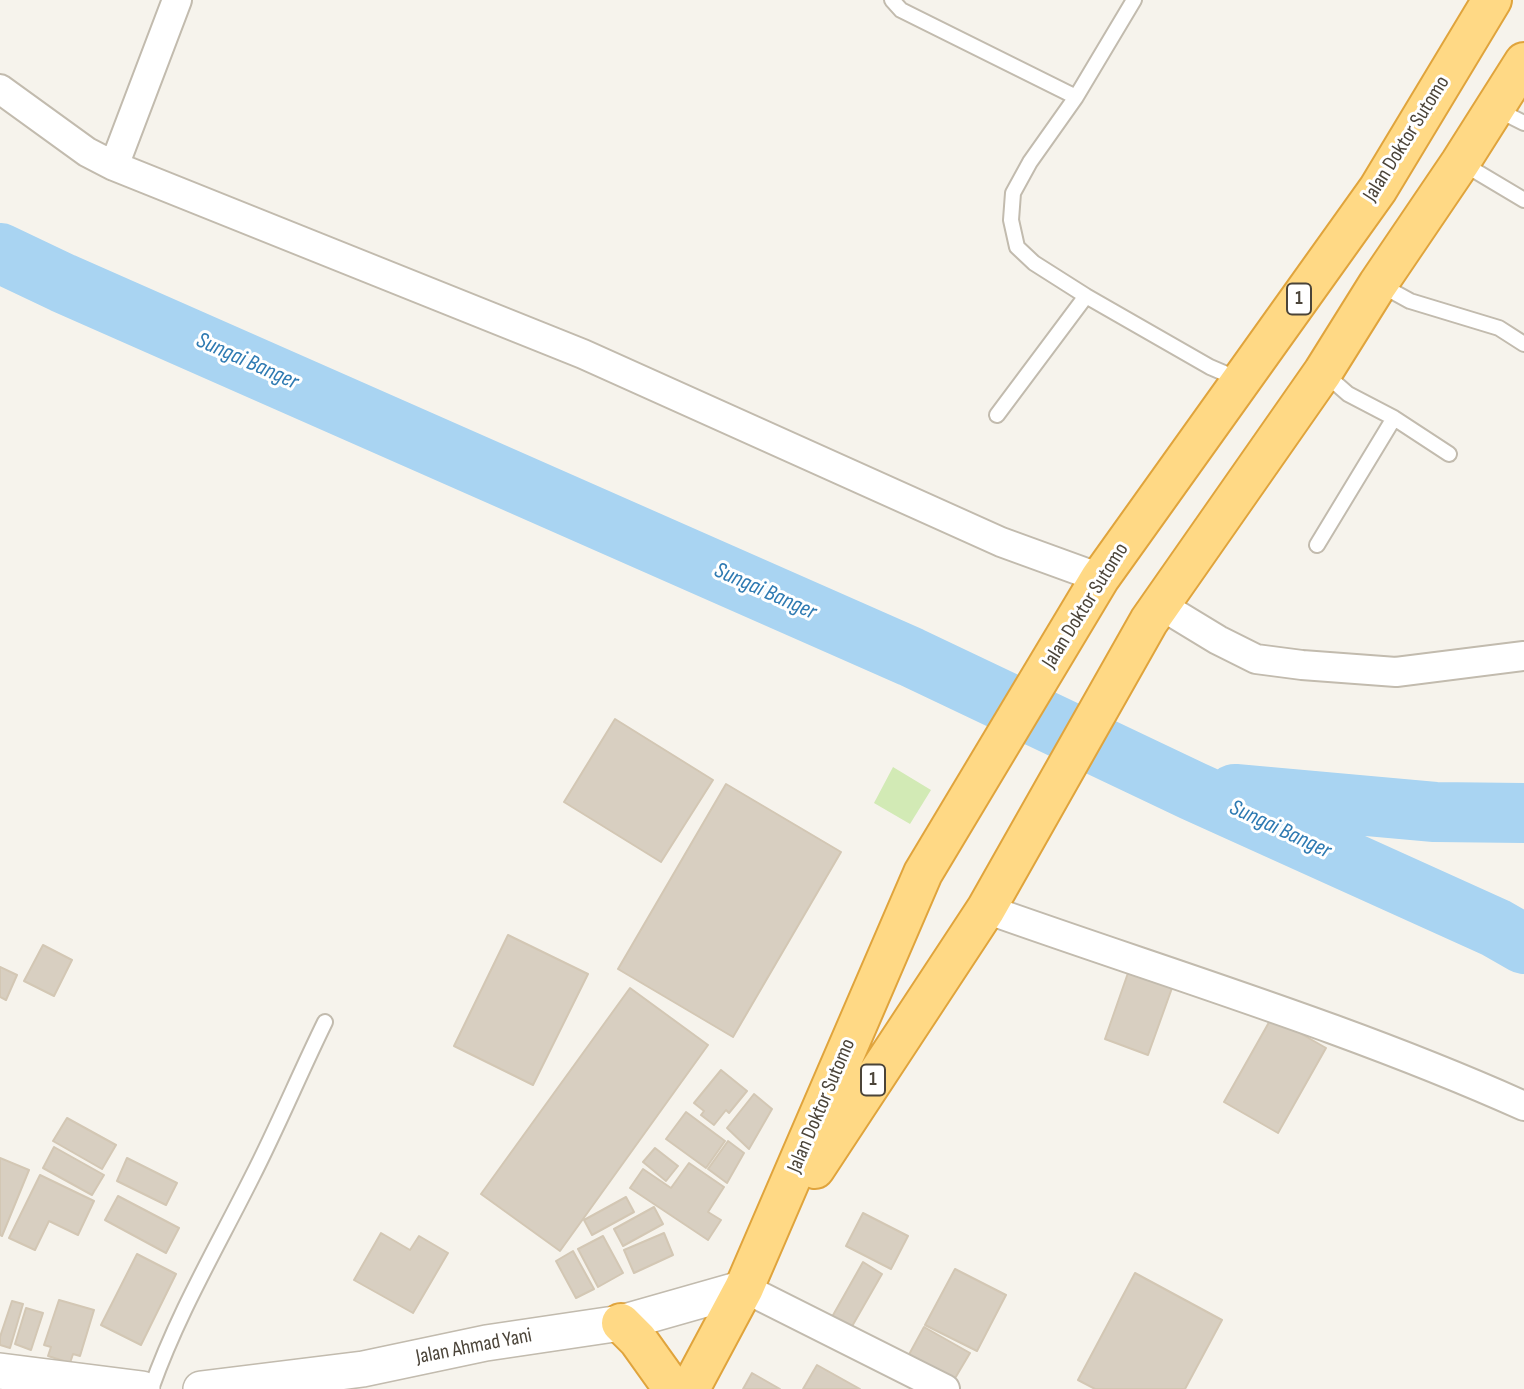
<!DOCTYPE html>
<html>
<head>
<meta charset="utf-8">
<style>
	body { margin:0 }
	canvas { display:block; background:#f6f3ec }
</style>
</head>
<body>
<canvas width="1524" height="1389"></canvas>
<script>
const context = document.querySelector('canvas').getContext('2d');
context.lineJoin = 'round';
function paint(path, color) { context.fillStyle = color; context.fill(path, 'evenodd'); }
function stroke(path, color, width, dash) { context.strokeStyle = color; context.lineWidth = width; context.lineCap = dash ? 'butt' : 'round'; context.setLineDash(dash || []); context.stroke(path); }
function drawText(font, color, halo, rows, align = 'center') {
  context.font = font + ' "Sofia Sans Condensed",sans-serif'; context.lineWidth = 6; context.setLineDash([]); context.textBaseline = 'middle'; context.strokeStyle = halo; context.fillStyle = color; for (const [text, x, y, turn = 0] of rows) {
    context.save(); context.translate(x, y); context.rotate((+turn || 0) * Math.PI / 180); context.textAlign = isNaN(turn) ? turn : align; if (halo) context.strokeText(text, 0, 0); context.fillText(text, 0, 0); context.restore();
  }
}
paint(new Path2D(`
	M 893,767 L 931,790 L 910,824 L 874,803 Z`), '#d2eab5');
stroke(new Path2D(`
	M 0,253 L 63,283 L 911,657 L 1193,791 L 1496,928 L 1524,944
	M 1235,794 L 1435,812 L 1524,813`), '#a9d4f2', 60);
const building = new Path2D(`
	M 615,719 L 713,780 L 661,862 L 564,802 Z
	M 726,784 L 841,852 L 733,1037 L 618,969 Z
	M 508,935 L 588,974 L 533,1085 L 454,1046 Z
	M 43,945 L 72,960 L 54,996 L 24,981 Z
	M 0,967 L 17,975 L 6,1000 L 0,997 Z
	M 1128,973 L 1172,988 L 1148,1055 L 1105,1039 Z
	M 630,988 L 708,1045 L 560,1251 L 481,1194 Z
	M 1272,1017 L 1326,1048 L 1278,1133 L 1224,1102 Z
	M 721,1070 L 747,1091 L 729,1113 L 726,1110 L 714,1125 L 701,1115 L 704,1111 L 694,1103 Z
	M 754,1094 L 772,1109 L 749,1149 L 727,1128 Z
	M 686,1112 L 725,1141 L 706,1168 L 666,1139 Z
	M 67,1118 L 116,1145 L 102,1169 L 53,1141 Z
	M 728,1141 L 744,1153 L 727,1183 L 708,1169 Z
	M 54,1147 L 104,1175 L 92,1195 L 43,1168 Z
	M 655,1148 L 678,1166 L 666,1181 L 643,1162 Z
	M 0,1158 L 29,1170 L 2,1236 L 0,1235 Z
	M 127,1158 L 177,1183 L 166,1205 L 117,1181 Z
	M 689,1163 L 724,1187 L 708,1212 L 721,1220 L 708,1240 L 630,1188 L 643,1169 L 671,1188 Z
	M 40,1175 L 94,1201 L 78,1235 L 49,1221 L 35,1250 L 9,1238 Z
	M 118,1196 L 179,1228 L 166,1253 L 105,1220 Z
	M 626,1197 L 634,1212 L 592,1235 L 584,1220 Z
	M 654,1207 L 663,1224 L 623,1246 L 614,1229 Z
	M 863,1213 L 908,1236 L 891,1269 L 846,1246 Z
	M 381,1233 L 410,1250 L 419,1236 L 448,1253 L 413,1313 L 354,1280 Z
	M 664,1233 L 673,1255 L 634,1273 L 624,1250 Z
	M 603,1236 L 623,1273 L 598,1287 L 578,1249 Z
	M 573,1251 L 594,1289 L 576,1298 L 556,1261 Z
	M 137,1254 L 176,1274 L 141,1345 L 101,1325 Z
	M 863,1262 L 882,1274 L 847,1335 L 828,1324 Z
	M 955,1269 L 1006,1295 L 977,1351 L 925,1325 Z
	M 1135,1273 L 1222,1320 L 1185,1389 L 1095,1389 L 1078,1380 Z
	M 59,1300 L 94,1310 L 80,1356 L 73,1354 L 70,1363 L 48,1356 L 51,1347 L 44,1345 Z
	M 12,1301 L 23,1304 L 10,1348 L 0,1345 L 0,1337 Z
	M 26,1308 L 43,1313 L 31,1350 L 15,1344 Z
	M 924,1327 L 970,1353 L 951,1385 L 906,1360 Z
	M 817,1365 L 860,1389 L 803,1389 Z
	M 752,1373 L 780,1389 L 743,1389 Z`);
paint(building, '#d8cfc1');
stroke(building, '#d3c7b4', 2);
const service = new Path2D(`
	M 892,0 L 901,10 L 1076,97
	M 1134,0 L 1076,97 L 1030,162 L 1013,193 L 1011,220 L 1017,247 L 1034,263 L 1086,296 L 1210,367 L 1238,379
	M 1496,109 L 1524,123
	M 1462,163 L 1524,200
	M 1379,284 L 1410,301 L 1499,328 L 1524,344
	M 1324,373 L 1348,394 L 1394,418 L 1449,454
	M 997,415 L 1086,296
	M 1317,545 L 1394,418
	M 151,1389 C 177,1315 217,1247 252,1177 C 278,1126 300,1073 325,1022`);
const minor = new Path2D(`
	M 0,89 L 87,152 L 114,166 L 583,354 L 1001,542 L 1100,578
	M 114,166 L 177,0
	M 1162,606 L 1218,640 L 1256,659 L 1302,665 L 1396,672 L 1524,656
	M 986,909 C 1166,973 1350,1028 1524,1106
	M 744,1288 L 945,1389`);
const tertiary = new Path2D(`
	M 0,1371 L 142,1389
	M 201,1389 L 363,1369 L 486,1343 L 621,1323 L 744,1288`);
const trunk = new Path2D(`
	M 815,1169 L 986,909 L 1149,621 L 1323,372 L 1378,284 L 1460,163 L 1524,62
	M 621,1323 L 638,1340 L 673,1389
	M 690,1389 L 744,1288 L 923,873 L 1100,578 L 1378,189 L 1492,0`);
stroke(service, '#c2bbae', 18);
stroke(minor, '#c2bbae', 32);
stroke(tertiary, '#c2bbae', 38);
stroke(trunk, '#e0a43c', 42);
stroke(service, '#fff', 14);
stroke(minor, '#fff', 28);
stroke(tertiary, '#fff', 35);
stroke(trunk, '#ffd985', 38);
for (const [x, y, w] of [
	[1299,299,24],
	[873,1080,24]
]) { const box = new Path2D(); box.roundRect(x - w / 2, y - 15.5, w, 31, 5); context.fillStyle = '#fff'; context.fill(box); stroke(box, '#4b4439', 2); }
drawText('bold 19px', '#4b4439', null, [
	["1",1299,299],
	["1",873,1080]
]);
drawText('21px', '#4b4439', '#fff', [
	["Jalan Doktor Sutomo",1407,139,-58],
	["Jalan Doktor Sutomo",1086,606,-58],
	["Jalan Doktor Sutomo",822,1106,-67],
	["Jalan Ahmad Yani",474,1347,-11]
]);
drawText('italic 23px', '#2e7ab2', '#fff', [
	["Sungai Banger",247,362,24],
	["Sungai Banger",765,592,24],
	["Sungai Banger",1280,830,25]
]);
</script>
</body>
</html>
